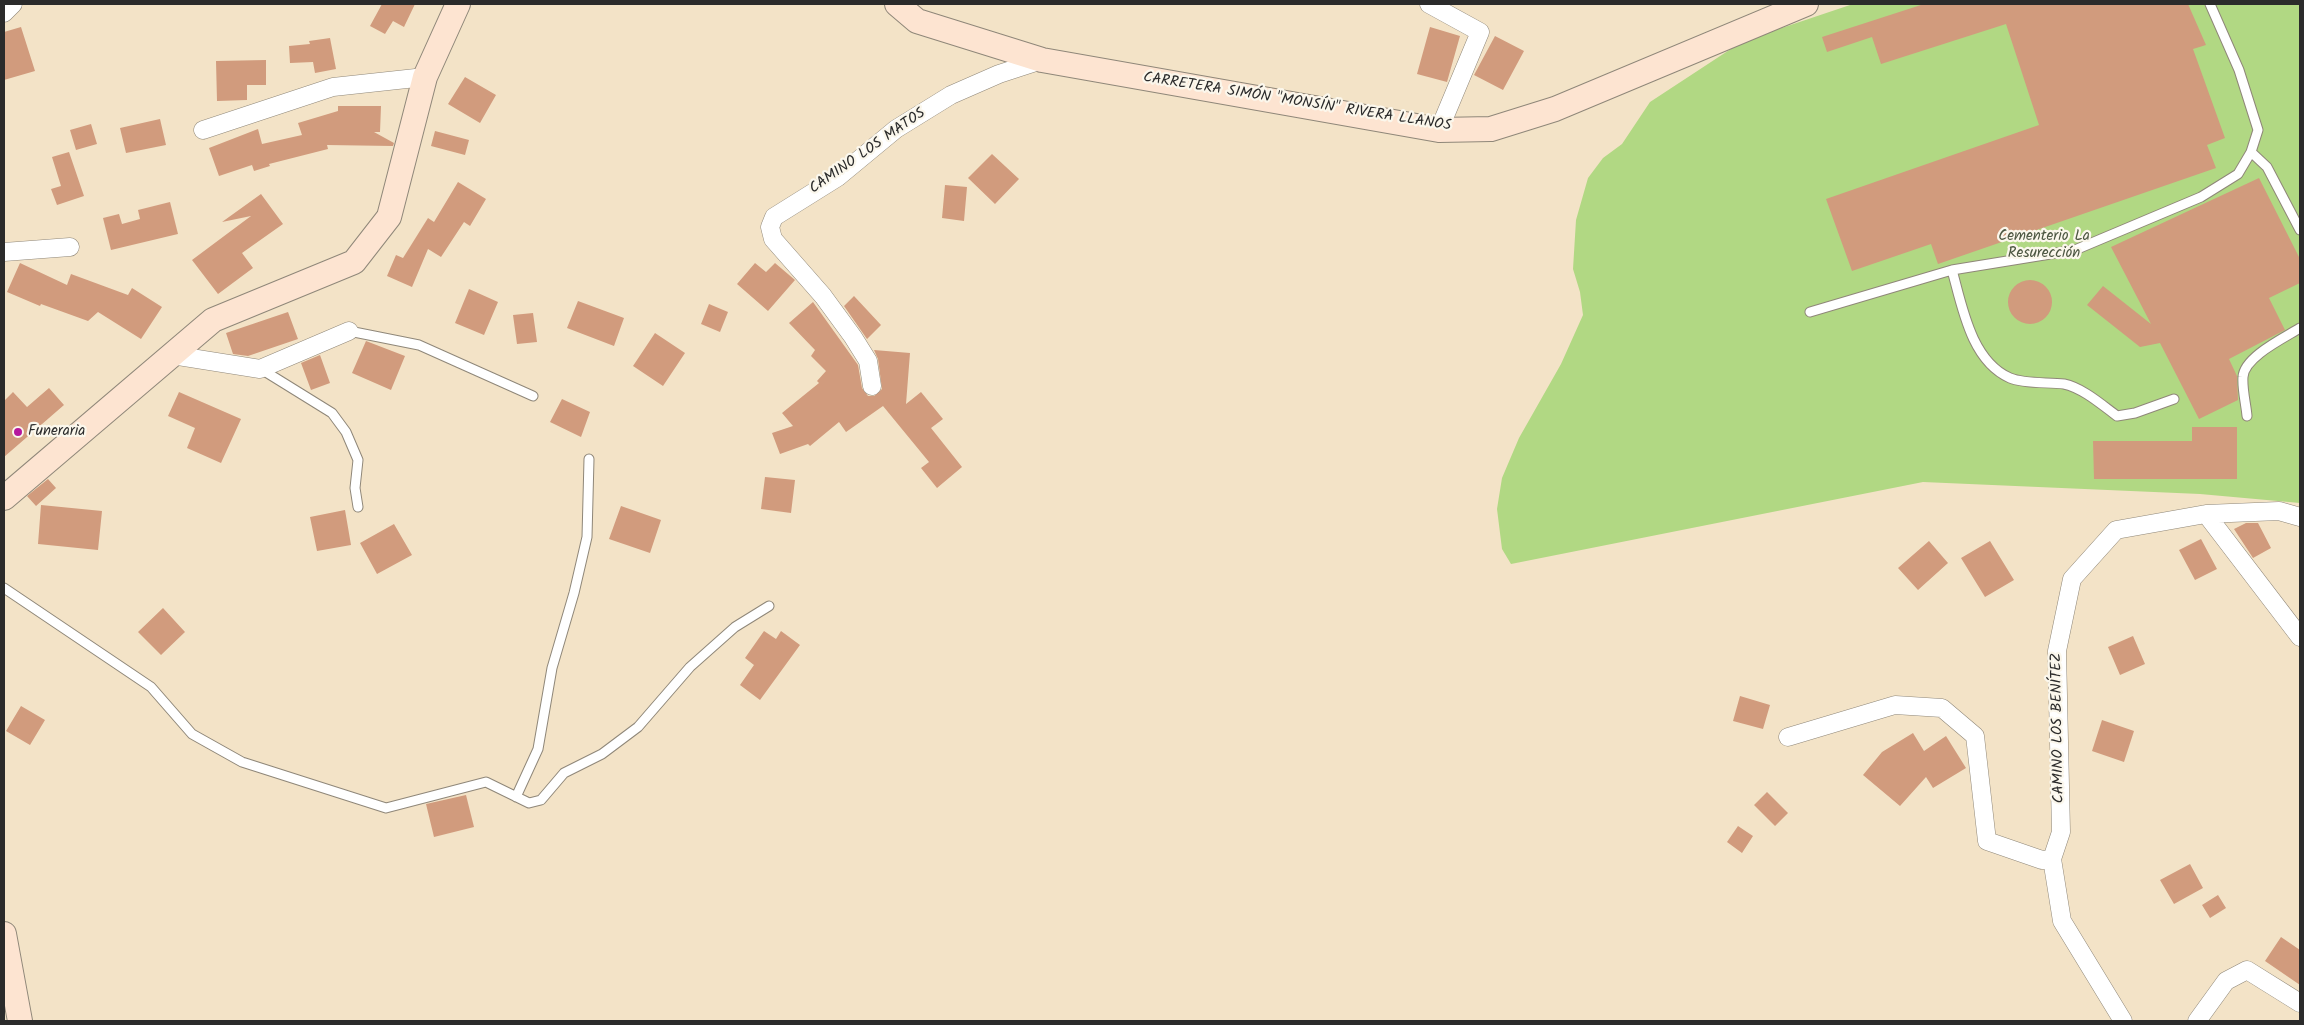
<!DOCTYPE html>
<html>
<head>
<meta charset="utf-8">
<style>
	body { margin:0 }
	#map { position:relative; width:2304px; height:1025px; overflow:hidden; background:#f3e3c7; font-family:Kalam,sans-serif }
	canvas { display:block }
	.frame { position:absolute; inset:0; border:5px solid #2b2b2b; pointer-events:none }
</style>
</head>
<body>
<div id="map">
<canvas width="2304" height="1025"></canvas>
<div class="frame"></div>
</div>
<script>
const context = document.querySelector('canvas').getContext('2d');
context.lineJoin = 'round';
function paint(path, color) { context.fillStyle = color; context.fill(path, 'evenodd'); }
function stroke(path, color, width, dash) { context.strokeStyle = color; context.lineWidth = width; context.lineCap = dash ? 'butt' : 'round'; context.setLineDash(dash || []); context.stroke(path); }
function drawText(font, color, halo, rows, align = 'center') {
  context.font = font + ' Kalam,sans-serif'; context.lineWidth = 4.5; context.setLineDash([]); context.textBaseline = 'middle'; context.strokeStyle = halo; context.fillStyle = color; for (const [text, x, y, turn = 0] of rows) {
    context.save(); context.translate(x, y); context.rotate((+turn || 0) * Math.PI / 180); context.textAlign = isNaN(turn) ? turn : align; if (halo) context.strokeText(text, 0, 0); context.fillText(text, 0, 0); context.restore();
  }
}
paint(new Path2D(`
	M 1853,4 L 2300,4 L 2300,503 L 2200,494 L 1923,482 L 1511,564 L 1502,549 L 1497,509 L 1502,478 L 1519,438 L 1561,364 L 1583,315 L 1580,292 L 1573,269 L 1576,220 L 1588,178 L 1603,158 L 1622,144 L 1650,102 L 1743,41 Z`), '#b1d883');
paint(new Path2D(`
	M 382,4 L 415,4 L 404,27 L 393,21 L 385,34 L 370,26 Z
	M 1924,4 L 2188,4 L 2206,45 L 2193,49 L 2225,138 L 2207,145 L 2216,168 L 1938,264 L 1931,244 L 1852,271 L 1826,199 L 2039,125 L 2006,24 L 1881,64 L 1872,37 L 1827,52 L 1822,37 Z
	M 21,27 L 35,71 L 4,80 L 4,32 Z
	M 1430,27 L 1460,36 L 1447,82 L 1417,74 Z
	M 1495,36 L 1524,51 L 1503,90 L 1474,75 Z
	M 330,38 L 336,69 L 315,73 L 313,62 L 290,63 L 289,46 L 310,44 L 309,41 Z
	M 266,60 L 266,85 L 247,85 L 247,100 L 217,101 L 216,61 Z
	M 465,77 L 496,95 L 480,123 L 448,104 Z
	M 338,106 L 381,106 L 380,132 L 374,132 L 394,143 L 393,146 L 327,145 L 328,149 L 269,164 L 270,166 L 254,171 L 252,165 L 219,176 L 209,148 L 258,129 L 262,144 L 302,135 L 298,123 L 338,111 Z
	M 160,119 L 166,145 L 126,153 L 120,128 Z
	M 91,124 L 97,144 L 76,150 L 70,130 Z
	M 435,131 L 469,140 L 465,155 L 431,146 Z
	M 69,152 L 84,196 L 57,205 L 51,189 L 61,186 L 52,157 Z
	M 992,154 L 1019,179 L 995,204 L 968,178 Z
	M 2259,178 L 2300,259 L 2300,283 L 2269,298 L 2285,330 L 2229,359 L 2237,376 L 2238,400 L 2199,419 L 2160,343 L 2140,347 L 2087,305 L 2103,286 L 2151,324 L 2111,247 Z
	M 458,182 L 486,199 L 470,226 L 464,222 L 441,257 L 428,249 L 412,287 L 387,276 L 396,255 L 403,258 L 428,218 L 434,222 Z
	M 945,185 L 967,187 L 964,221 L 942,218 Z
	M 261,194 L 283,224 L 242,253 L 253,268 L 218,294 L 192,260 L 251,216 L 222,222 Z
	M 170,202 L 178,234 L 111,250 L 103,218 L 119,214 L 122,224 L 140,219 L 138,210 Z
	M 20,263 L 67,285 L 71,274 L 128,295 L 132,288 L 162,307 L 141,339 L 98,312 L 88,321 L 41,304 L 40,306 L 7,292 Z
	M 755,263 L 766,272 L 775,263 L 795,280 L 768,311 L 737,284 Z
	M2008 302a22 22 0 1 1 44 0a22 22 0 1 1-44 0Z
	M 469,289 L 498,302 L 484,335 L 455,323 Z
	M 854,296 L 881,325 L 867,339 L 844,306 Z
	M 578,301 L 624,318 L 614,346 L 567,328 Z
	M 813,302 L 858,365 L 862,388 L 868,396 L 874,396 L 882,389 L 878,359 L 874,350 L 910,353 L 906,404 L 921,392 L 943,419 L 931,428 L 962,467 L 937,488 L 921,468 L 929,462 L 883,406 L 846,432 L 839,422 L 810,446 L 808,444 L 780,454 L 772,433 L 793,426 L 782,413 L 819,383 L 817,381 L 826,371 L 811,356 L 815,350 L 789,323 Z
	M 709,304 L 728,312 L 720,332 L 701,324 Z
	M 288,312 L 298,339 L 248,356 L 233,354 L 226,333 Z
	M 533,313 L 537,342 L 517,344 L 513,315 Z
	M 655,333 L 685,353 L 663,386 L 633,366 Z
	M 366,341 L 405,356 L 391,390 L 352,373 Z
	M 320,355 L 330,383 L 311,390 L 301,363 Z
	M 49,388 L 64,405 L 4,457 L 4,401 L 13,392 L 27,407 Z
	M 179,392 L 241,419 L 221,463 L 187,448 L 195,428 L 168,416 Z
	M 562,399 L 590,412 L 581,437 L 550,422 Z
	M 2192,427 L 2237,427 L 2237,479 L 2094,479 L 2093,441 L 2192,441 Z
	M 765,477 L 795,480 L 791,513 L 761,509 Z
	M 48,479 L 56,488 L 36,506 L 27,496 Z
	M 41,505 L 102,511 L 98,550 L 38,544 Z
	M 621,506 L 661,520 L 650,553 L 609,539 Z
	M 345,510 L 351,545 L 317,551 L 310,517 Z
	M 2246,523 L 2258,523 L 2271,548 L 2253,558 L 2234,529 Z
	M 394,524 L 412,555 L 377,574 L 360,543 Z
	M 2201,539 L 2217,569 L 2195,580 L 2179,550 Z
	M 1929,541 L 1948,563 L 1918,590 L 1898,568 Z
	M 1990,541 L 2014,580 L 1985,597 L 1961,558 Z
	M 163,608 L 185,632 L 161,655 L 138,632 Z
	M 764,631 L 776,639 L 781,631 L 800,645 L 760,700 L 740,685 L 754,665 L 745,658 Z
	M 2133,636 L 2145,664 L 2120,675 L 2108,647 Z
	M 1740,696 L 1770,705 L 1763,729 L 1733,721 Z
	M 21,706 L 45,720 L 30,745 L 6,731 Z
	M 2102,720 L 2134,731 L 2124,762 L 2092,751 Z
	M 1913,733 L 1924,751 L 1946,736 L 1966,768 L 1933,788 L 1926,777 L 1900,806 L 1863,775 L 1882,752 Z
	M 1767,792 L 1788,813 L 1775,826 L 1754,805 Z
	M 466,795 L 474,827 L 434,837 L 426,804 Z
	M 1738,826 L 1753,836 L 1742,853 L 1727,842 Z
	M 2190,864 L 2203,888 L 2174,904 L 2160,880 Z
	M 2218,895 L 2226,908 L 2210,918 L 2202,905 Z
	M 2281,937 L 2300,950 L 2300,985 L 2265,961 Z`), '#d19b7d');
const lane = new Path2D(`
	M 2251,152 L 2267,167 L 2300,230
	M 1952,270 C 1962,306 1971,361 2010,378 C 2024,384 2048,382 2064,384 C 2083,388 2102,405 2117,416 L 2135,413 L 2174,399
	M 1810,312 L 1952,270 L 2075,250 L 2201,197 L 2238,174 L 2251,152 L 2258,130 L 2239,70 L 2210,4
	M 349,331 L 419,345 L 533,396
	M 261,369 L 332,413 L 346,432 L 358,460 L 355,488 L 358,507
	M 2247,416 C 2246,404 2242,389 2243,377 C 2244,357 2284,338 2300,328
	M 4,588 L 151,687 L 192,734 L 242,762 L 386,808 L 486,782 L 529,803 L 541,800 L 564,773 L 602,754 L 638,727 L 690,667 L 735,627 L 769,606
	M 516,797 L 538,749 L 552,668 L 574,593 L 587,537 L 589,459`);
const street = new Path2D(`
	M 1429,4 L 1480,32 L 1439,130
	M 4,13 L 13,4
	M 203,130 L 333,87 L 425,77
	M 4,252 L 70,247
	M 172,355 L 260,369 L 349,331
	M 872,386 L 868,361 L 853,337 L 823,296 L 773,239 L 770,227 L 774,217 L 838,177 L 896,129 L 951,95 L 999,74 L 1042,60
	M 2206,514 L 2300,637
	M 1788,737 L 1895,705 L 1942,708 L 1975,736 L 1987,841 L 2042,860 L 2052,859
	M 2123,1021 L 2062,921 L 2052,859 L 2061,832 L 2057,651 L 2072,579 L 2116,530 L 2206,514 L 2279,511 L 2300,517
	M 2197,1021 L 2226,981 L 2247,970 L 2300,1003`);
const secondary = new Path2D(`
	M 897,4 L 917,21 L 1042,60 L 1439,130 L 1491,129 L 1555,109 L 1806,4
	M 4,498 L 213,320 L 354,262 L 389,217 L 425,77 L 458,4
	M 4,934 L 20,1021`);
stroke(lane, '#8f8779', 11);
stroke(street, '#8f8779', 19);
stroke(secondary, '#8f8779', 26);
stroke(lane, '#fff', 9);
stroke(street, '#fff', 18);
stroke(secondary, '#fde4d1', 24);
for (const [x, y, r, color] of [
	[18,432,5,"#b5179e"]
]) { const dot = new Path2D(); dot.arc(x, y, r, 0, 2 * Math.PI); context.fillStyle = color; context.fill(dot); stroke(dot, '#fbf7ec', 2); }
drawText('15px', '#2b2b2b', '#fbf7ec', [
	["CARRETERA SIMÓN \"MONSÍN\" RIVERA LLANOS",1297,103,9],
	["CAMINO LOS MATOS",868,152,-35],
	["CAMINO LOS BENÍTEZ",2059,728,-91]
]);
drawText('15px', '#4c5641', '#fbf7ec', [
	["Cementerio La",2044,237],
	["Resurección",2044,254]
]);
drawText('15px', '#2b2b2b', '#fbf7ec', [
	["Funeraria",28,432]
], 'left');
</script>
</body>
</html>
